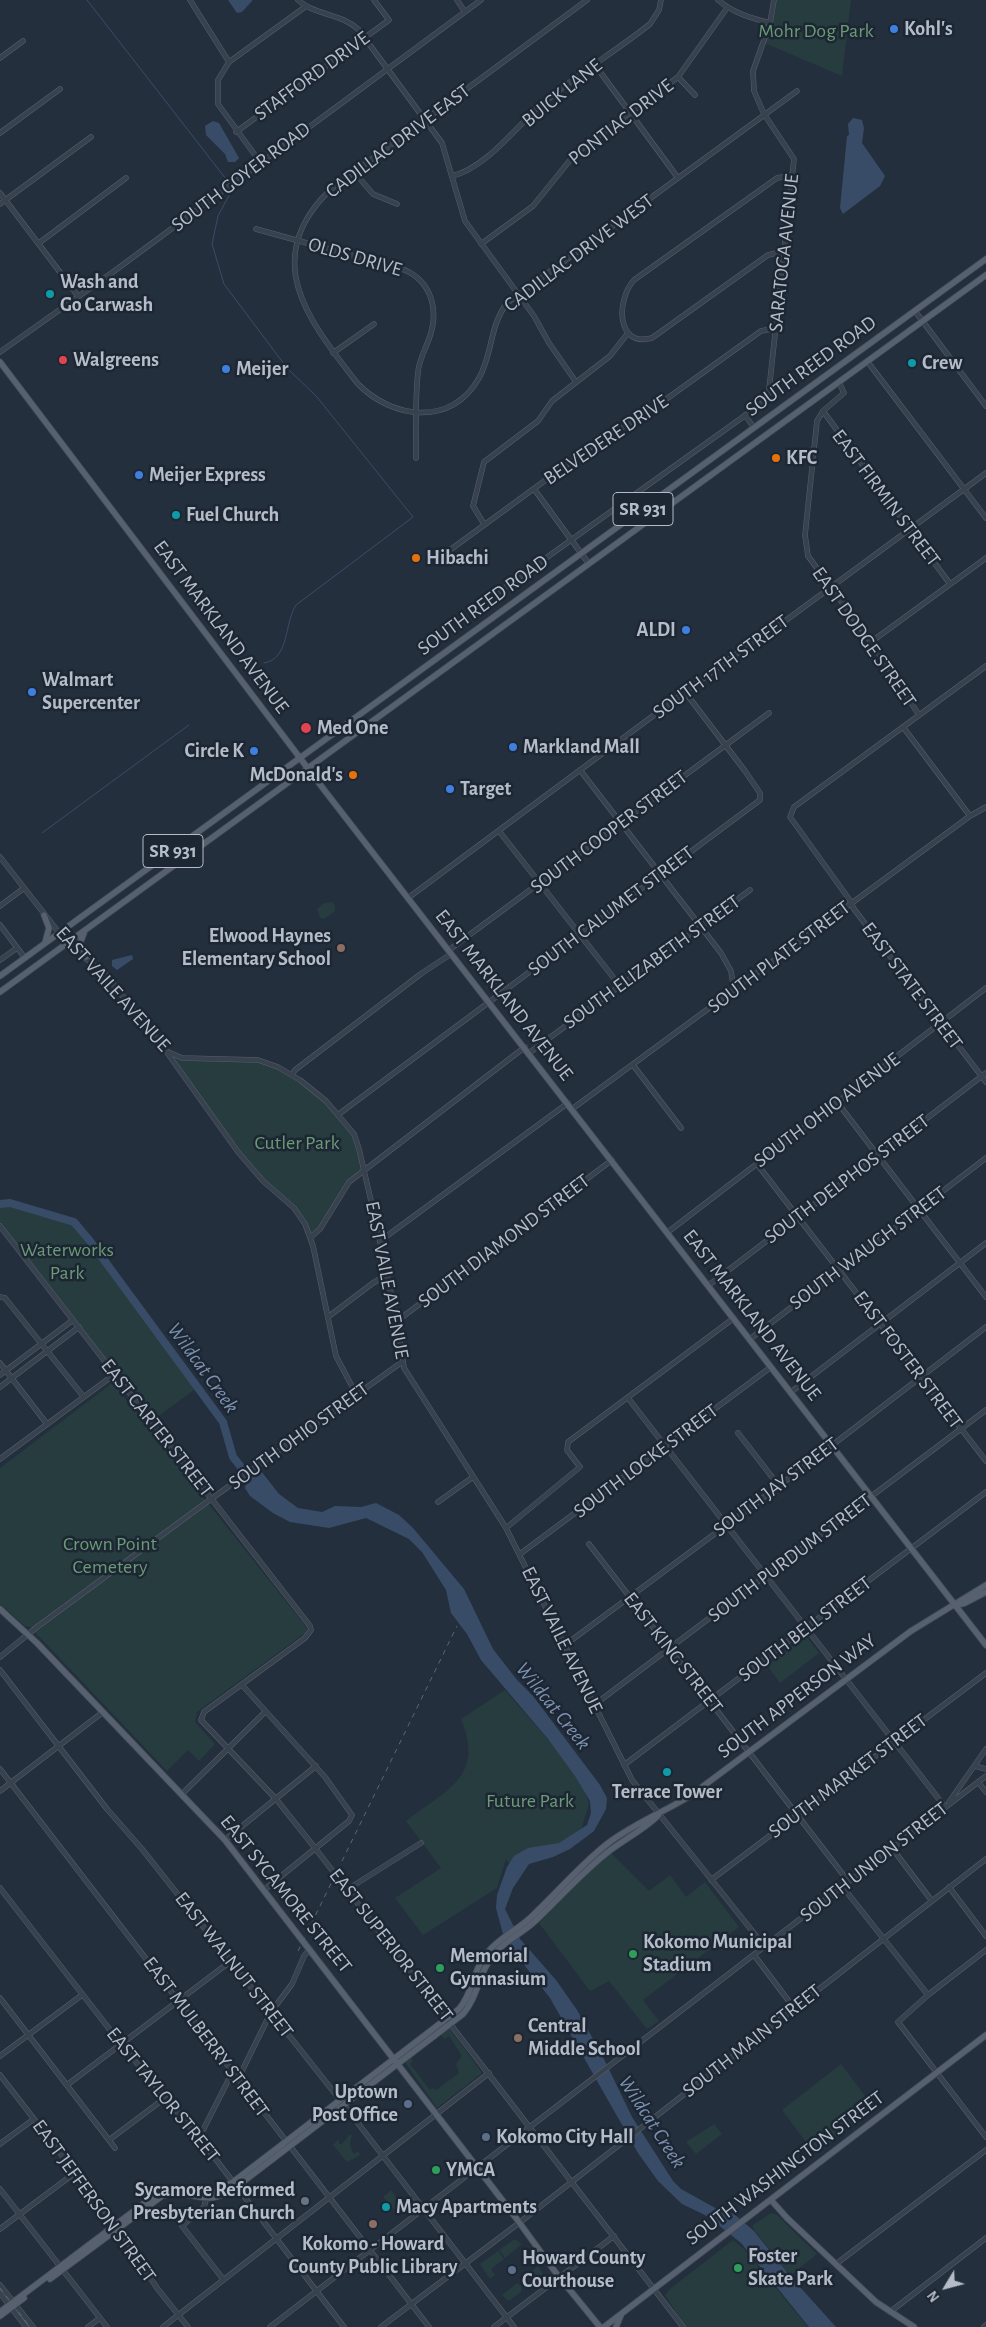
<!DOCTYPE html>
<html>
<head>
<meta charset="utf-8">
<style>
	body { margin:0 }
	#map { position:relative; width:986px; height:2327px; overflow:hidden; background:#242f3e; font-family:"Alegreya Sans",sans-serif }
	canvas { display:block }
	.north { position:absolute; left:921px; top:2262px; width:50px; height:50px; -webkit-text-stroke:4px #1d2633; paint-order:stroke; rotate:233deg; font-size:14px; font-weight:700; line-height:20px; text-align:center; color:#b4bcc9 }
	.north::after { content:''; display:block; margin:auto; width:18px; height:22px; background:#b4bcc9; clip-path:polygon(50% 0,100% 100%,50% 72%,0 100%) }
</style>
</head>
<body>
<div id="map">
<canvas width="986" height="2327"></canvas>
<div class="north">N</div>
</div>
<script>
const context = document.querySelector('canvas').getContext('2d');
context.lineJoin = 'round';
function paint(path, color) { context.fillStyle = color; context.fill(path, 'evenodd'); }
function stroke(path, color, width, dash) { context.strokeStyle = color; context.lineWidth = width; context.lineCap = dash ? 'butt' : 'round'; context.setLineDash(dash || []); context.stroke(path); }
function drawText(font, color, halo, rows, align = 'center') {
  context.font = font + ' "Alegreya Sans",sans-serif'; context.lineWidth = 5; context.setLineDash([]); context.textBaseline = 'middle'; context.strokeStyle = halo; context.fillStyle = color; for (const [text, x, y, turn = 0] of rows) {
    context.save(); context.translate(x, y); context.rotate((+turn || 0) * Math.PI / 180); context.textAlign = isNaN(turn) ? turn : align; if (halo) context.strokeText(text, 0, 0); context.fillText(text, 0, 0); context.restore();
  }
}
paint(new Path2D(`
	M 774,0 L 851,0 L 842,76 L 762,42 L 770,23 Z
	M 332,902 L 335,905 L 335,911 L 324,919 L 320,918 L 317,909 L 324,903 Z
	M 166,1051 L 175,1057 L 247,1059 L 269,1063 L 316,1092 L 354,1134 L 364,1169 L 349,1182 L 325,1222 L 311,1237 L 299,1214 L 258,1175 Z
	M 10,1203 L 74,1222 L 90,1241 L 198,1387 L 152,1421 L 0,1226 L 0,1204 Z
	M 111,1384 L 115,1386 L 307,1628 L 305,1633 L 197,1712 L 195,1722 L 215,1744 L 199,1761 L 188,1750 L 167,1771 L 30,1627 L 25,1626 L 0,1604 L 0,1468 Z
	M 806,1636 L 819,1653 L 780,1683 L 767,1665 Z
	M 505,1690 L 577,1773 L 589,1803 L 580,1834 L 513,1868 L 506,1859 L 497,1888 L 423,1935 L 395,1898 L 441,1868 L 406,1821 C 447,1789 485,1777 461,1719 Z
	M 611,1853 L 649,1891 L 670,1875 L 686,1897 L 705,1882 L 739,1927 L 643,2000 L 659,2021 L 647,2029 L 609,1981 L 590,1991 L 539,1923 L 596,1865 Z
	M 449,2028 L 482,2073 L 437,2108 L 404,2061 ZM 441,2035 L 445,2039 L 449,2036 L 462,2056 L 456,2064 L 459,2073 L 436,2090 L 433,2088 L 430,2090 L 410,2064 L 413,2061 L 411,2058 Z
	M 841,2064 L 875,2109 L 815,2154 L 782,2110 Z
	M 714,2124 L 722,2134 L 696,2154 L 686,2142 Z
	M 350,2134 L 352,2136 C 349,2143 350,2149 354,2154 L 358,2151 L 360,2155 L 347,2162 L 333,2145 L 339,2139 L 339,2144 L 342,2144 Z
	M 391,2190 L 401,2204 L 401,2208 L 396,2212 L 383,2197 Z
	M 771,2213 L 777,2215 L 817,2254 L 790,2276 L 753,2228 L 753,2225 Z
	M 515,2239 L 522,2244 L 505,2258 L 499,2250 Z
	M 733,2240 L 744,2249 L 808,2327 L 685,2327 L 665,2295 L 670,2289 Z
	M 498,2251 L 504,2259 L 491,2269 L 495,2275 L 490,2279 L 480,2264 Z
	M 538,2266 L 543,2274 L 535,2281 L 529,2274 Z
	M 517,2283 L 521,2286 L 521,2292 L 510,2300 L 507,2300 L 502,2295 Z`), '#263c3f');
paint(new Path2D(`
	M 228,0 L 252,0 L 252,1 L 242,12 L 237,13 Z
	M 853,118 L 862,120 L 864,128 L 862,143 L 885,176 L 880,186 L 843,214 L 840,208 L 847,136 L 849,135 L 848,124 Z
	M 213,121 L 219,123 L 239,158 L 235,162 L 228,162 L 225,154 L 206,135 L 205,126 Z
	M 132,955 L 133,959 L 117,970 L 112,966 L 112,960 Z
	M 261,1471 L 279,1494 L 298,1508 L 322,1512 L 335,1506 L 361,1507 L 376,1503 L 399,1515 L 413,1528 L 464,1589 L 493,1649 L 517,1680 L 533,1696 L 600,1785 L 607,1798 L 606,1809 L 594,1831 L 570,1849 L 553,1857 L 529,1864 L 513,1888 L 505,1909 L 520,1939 L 556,1980 L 577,2010 L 603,2057 L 632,2117 L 673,2181 L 681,2189 L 719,2210 L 734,2214 L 754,2231 L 790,2276 L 836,2327 L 809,2327 L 741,2243 L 707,2216 L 682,2204 L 658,2181 L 638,2153 L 550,1998 L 511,1948 L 503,1934 L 496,1908 L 497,1895 L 507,1867 L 514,1856 L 528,1848 L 559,1843 L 587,1825 L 591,1813 L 590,1801 L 575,1776 L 548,1739 L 481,1660 L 467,1634 L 451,1613 L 446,1590 L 422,1552 L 409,1539 L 366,1518 L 329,1528 L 290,1522 L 273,1513 L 250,1496 L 245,1488 L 246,1483 Z`), '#394c67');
stroke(new Path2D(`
	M 87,0 L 226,179
	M 233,188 L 218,216 L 212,244 L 224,284 L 287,368 L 317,397 L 413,517 L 296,605 C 284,623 290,659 264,663
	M 42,833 L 189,725`), '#394c67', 1);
stroke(new Path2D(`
	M 0,1204 L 10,1203 L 74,1222 L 90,1241 L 223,1422 L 233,1457 L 257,1487`), '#394c67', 8);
const minor = new Path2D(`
	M 190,0 L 229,62
	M 298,0 C 314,15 340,13 358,29 L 442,143 L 465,221 L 534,316 L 549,343 L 576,382
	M 457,0 L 465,12
	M 587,0 L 330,190 C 258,260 310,322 358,384 C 392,419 452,427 479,378 C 493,353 489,327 507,303 L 797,91
	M 718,0 C 733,13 751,18 770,23
	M 0,58 L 23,41
	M 595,65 L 678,178
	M 678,77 L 695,95
	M 236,132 L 389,20 L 374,0
	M 0,133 L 60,89
	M 260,162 L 218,104 L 218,80 L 229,62 L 305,7
	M 354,172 L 373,194 L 397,204
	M 452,176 C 486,168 516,127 541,105 C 575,75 615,52 650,24 L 659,10 L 661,0
	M 0,193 L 78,296
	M 0,204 L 91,137
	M 256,229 L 405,270 C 433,283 439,312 429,339 C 425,350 419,360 418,372 C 415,400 416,429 416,458
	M 39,243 L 126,178
	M 481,244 L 533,206 L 571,159 L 584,147 L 678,77 L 727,8
	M 785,251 L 768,255 L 652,338 C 616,348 616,300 634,280 L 777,178 L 792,175
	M 915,311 L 986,406
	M 0,352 L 113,272 L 481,0
	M 333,353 L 374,324
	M 867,361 L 986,518
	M 839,382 L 844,393 L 823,411 L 817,421 L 805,535 L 808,556 L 871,642 L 919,715
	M 823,411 L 950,584
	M 745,415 L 754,428
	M 534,489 L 589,564
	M 484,524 L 473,506 L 484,462 L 538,421 L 552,401 L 610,356 L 628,333
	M 439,558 L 595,444 L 651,410 L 761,331 L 777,328
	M 479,606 L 768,399 L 794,159 L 764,114 L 754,91 L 753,71 L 770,23 L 774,0
	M 871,642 L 986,558
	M 986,666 L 794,807 L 790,817 L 849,899 L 854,909 L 986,1082
	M 903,727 L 970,816
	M 580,770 L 721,953 L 731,971 L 734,990
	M 499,831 L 620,986
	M 0,857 L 67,943 L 106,975 L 166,1051 L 182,1058 L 258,1060 L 278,1067 L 300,1080 L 326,1101 L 354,1134 L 359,1149 L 372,1205 L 397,1321 L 404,1368 L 506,1528 L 632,1780 L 765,1947
	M 408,898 L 751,643 L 785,621 L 986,473
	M 0,906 L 24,888
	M 0,925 L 25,958
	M 449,950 L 769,713
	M 0,960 L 17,948
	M 529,1053 L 750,890
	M 168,1054 L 238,1152 L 263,1181 L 294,1208 L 305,1224 L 313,1246 L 336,1356 L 356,1394
	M 633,1065 L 681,1128
	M 292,1075 L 295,1070 L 422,973 L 451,954
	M 837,1102 L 986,1297
	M 572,1109 L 970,816 L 986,807
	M 339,1114 L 760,800 L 760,793 L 745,771 L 685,692
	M 757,1164 L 986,1461
	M 0,1226 L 310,1626 L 311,1630 L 305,1638 L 204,1712 L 201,1720 L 276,1799 L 315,1848 L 683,2327
	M 668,1232 L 986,988
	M 311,1237 L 320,1229 L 349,1182 L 525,1047
	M 380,1241 L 568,1103
	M 709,1285 L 986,1073
	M 0,1297 L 5,1298 L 83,1396
	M 328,1317 L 373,1283 L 387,1275
	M 397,1321 L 612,1160
	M 750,1339 L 986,1158
	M 0,1363 L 47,1424
	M 0,1375 L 73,1320
	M 0,1387 L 79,1327
	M 791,1392 L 986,1243
	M 628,1398 L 945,1807
	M 738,1433 L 779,1486
	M 0,1459 L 115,1374
	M 438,1502 L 473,1477
	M 506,1528 L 580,1467 L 567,1450 L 568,1442 L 734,1318
	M 589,1544 L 848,1881
	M 520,1554 L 771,1367
	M 565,1645 L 779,1486 L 986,1327
	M 0,1657 L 37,1627 L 200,1507 L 402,1362
	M 0,1670 L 107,1809 L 142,1849 L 344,2105 L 514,2327
	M 242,1685 L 325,1777 L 352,1815 L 349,1821 L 264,1890
	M 594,1705 L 986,1410
	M 624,1765 L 986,1492
	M 975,1766 L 986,1769
	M 0,1769 L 429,2327
	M 978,1782 L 986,1792
	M 0,1791 L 103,1712
	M 182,1794 L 265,1712
	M 949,1802 L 986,1749
	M 225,1840 L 316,1766
	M 892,1848 L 932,1901
	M 711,1880 L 986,1673
	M 842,1886 L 928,1995
	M 949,1887 L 986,1936
	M 0,1888 L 121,2044 L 204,2144 L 344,2327
	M 348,1889 L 421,1843
	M 986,1950 L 928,1995 L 898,2022 L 986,2137
	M 754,1955 L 794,2008
	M 0,1998 L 115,2148
	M 0,2056 L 82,1995
	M 0,2075 L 118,2228 L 157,2288 L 188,2327
	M 238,2079 L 271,2012 L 292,1984 L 304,1956 L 310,1949
	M 67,2085 L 231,1961
	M 199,2138 L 233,2071
	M 109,2140 L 165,2098
	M 0,2144 L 34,2119
	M 0,2189 L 107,2327
	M 207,2196 L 204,2207 L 182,2226 L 223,2279
	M 0,2229 L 76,2172
	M 836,2264 L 986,2150
	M 0,2285 L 33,2327
	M 0,2293 L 26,2327
	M 890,2312 L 986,2238
	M 88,2327 L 100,2318
	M 163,2327 L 489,2073
	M 270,2327 L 986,1776
	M 381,2327 L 519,2223 L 986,1859
	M 494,2327 L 614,2236
	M 984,2327 L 986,2325`);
const major = new Path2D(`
	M 0,362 L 325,791 L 986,1645
	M 44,915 L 49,928 L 45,943
	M 84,933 L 79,946 L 86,957
	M 0,976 L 986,259
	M 0,992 L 986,275
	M 957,1605 L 965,1603 L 986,1592
	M 0,1609 L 37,1643 L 225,1840 L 516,2218 L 556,2273 L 600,2327
	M 771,2200 L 787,2218 L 876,2302 L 914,2327
	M 50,2279 L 162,2196 C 195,2186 203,2213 240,2184 L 463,2014 C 480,1994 478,1970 497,1951 C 507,1940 522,1933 533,1923 C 558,1900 581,1873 608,1852 C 620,1842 653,1824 659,1814
	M 0,2312 L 159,2192 L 182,2188 L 210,2194 L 233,2182 L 459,2009 C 474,1992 473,1968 488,1952 C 499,1938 517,1930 530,1918 C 556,1894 579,1866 607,1844 C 633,1824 662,1813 690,1796 L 911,1631 L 986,1585
	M 0,2316 L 24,2298
	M 604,2327 L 986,2035
	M 616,2327 L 621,2315`);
stroke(minor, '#565f6c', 5.5);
stroke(major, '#414a57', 7);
stroke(minor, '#38414e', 4.5);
stroke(major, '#56606e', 5.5);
stroke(new Path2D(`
	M 298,1951 L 457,1626
	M 0,2288 L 30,2327`), '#5a6575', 1, [5, 5]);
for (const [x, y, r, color] of [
	[894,29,5,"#3f7fe0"],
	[50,294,5,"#0f9aa8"],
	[63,360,5,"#e0444e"],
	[912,363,5,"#0f9aa8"],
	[226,369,5,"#3f7fe0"],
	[776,458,5,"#e8710a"],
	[139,475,5,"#3f7fe0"],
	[176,515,5,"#0f9aa8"],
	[416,558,5,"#e8710a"],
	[686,630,5,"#3f7fe0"],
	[32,692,5,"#3f7fe0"],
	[306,728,6,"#e0444e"],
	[513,747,5,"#3f7fe0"],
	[254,751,5,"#3f7fe0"],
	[353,775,5,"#e8710a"],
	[450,789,5,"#3f7fe0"],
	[341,948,5,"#8d6e63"],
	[667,1772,5,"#0f9aa8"],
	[633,1954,5,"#2e9e5b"],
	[440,1968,5,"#2e9e5b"],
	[518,2038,5,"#8d6e63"],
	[408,2104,5,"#5c6f8a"],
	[486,2137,5,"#5c6f8a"],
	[436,2170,5,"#2e9e5b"],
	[305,2201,5,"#6b7280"],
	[386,2207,5,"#0f9aa8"],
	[373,2224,5,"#8d6e63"],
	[738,2268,5,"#2e9e5b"],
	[512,2270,5,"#5c6f8a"]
]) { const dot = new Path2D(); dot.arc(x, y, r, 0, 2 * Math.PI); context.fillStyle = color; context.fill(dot); stroke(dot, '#1d2633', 2); }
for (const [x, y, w] of [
	[643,509,60],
	[173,851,60]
]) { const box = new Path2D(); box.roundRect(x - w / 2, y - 16.5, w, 33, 4); context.fillStyle = '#1d2633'; context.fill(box); stroke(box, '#b4bcc9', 1); }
drawText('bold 19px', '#b4bcc9', null, [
	["SR 931",643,509],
	["SR 931",173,851]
]);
drawText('bold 20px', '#b4bcc9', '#1d2633', [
	["Kohl's",904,29],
	["Wash and",60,282],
	["Go Carwash",60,305],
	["Walgreens",73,360],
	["Crew",922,363],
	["Meijer",236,369],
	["KFC",786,458],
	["Meijer Express",149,475],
	["Fuel Church",186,515],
	["Hibachi",426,558],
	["ALDI",676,630,"right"],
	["Walmart",42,680],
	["Supercenter",42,703],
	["Med One",317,728],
	["Markland Mall",523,747],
	["Circle K",244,751,"right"],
	["McDonald's",343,775,"right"],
	["Target",460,789],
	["Elwood Haynes",331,936,"right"],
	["Elementary School",331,959,"right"],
	["Terrace Tower",667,1792,"center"],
	["Kokomo Municipal",643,1942],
	["Stadium",643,1965],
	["Memorial",450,1956],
	["Gymnasium",450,1979],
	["Central",528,2026],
	["Middle School",528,2049],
	["Uptown",398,2092,"right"],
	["Post Office",398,2115,"right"],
	["Kokomo City Hall",496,2137],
	["YMCA",446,2170],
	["Sycamore Reformed",295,2190,"right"],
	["Presbyterian Church",295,2213,"right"],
	["Macy Apartments",396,2207],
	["Kokomo - Howard",373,2244,"center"],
	["County Public Library",373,2267,"center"],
	["Foster",748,2256],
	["Skate Park",748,2279],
	["Howard County",522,2258],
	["Courthouse",522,2281]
], 'left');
drawText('20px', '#6b9a76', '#1d2633', [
	["Mohr Dog Park",816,31],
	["Cutler Park",297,1143],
	["Waterworks",67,1250],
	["Park",67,1273],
	["Crown Point",110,1544],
	["Cemetery",110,1567],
	["Future Park",530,1801]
]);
drawText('20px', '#b4bcc9', '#1d2633', [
	["STAFFORD DRIVE",312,76,-36],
	["BUICK LANE",562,93,-39],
	["PONTIAC DRIVE",621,122,-38],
	["CADILLAC DRIVE EAST",398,141,-37],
	["SOUTH GOYER ROAD",241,177,-37],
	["CADILLAC DRIVE WEST",579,253,-37],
	["SARATOGA AVENUE",784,253,-84],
	["OLDS DRIVE",355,257,16],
	["SOUTH REED ROAD",811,366,-36],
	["BELVEDERE DRIVE",606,440,-34],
	["EAST FIRMIN STREET",886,498,53],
	["SOUTH REED ROAD",483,605,-36],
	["EAST MARKLAND AVENUE",221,627,53],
	["EAST DODGE STREET",864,637,55],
	["SOUTH 17TH STREET",721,667,-36],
	["SOUTH COOPER STREET",609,832,-37],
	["SOUTH CALUMET STREET",611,911,-37],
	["SOUTH PLATE STREET",779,957,-37],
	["SOUTH ELIZABETH STREET",652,962,-36],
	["EAST STATE STREET",912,986,53],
	["EAST VAILE AVENUE",113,989,48],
	["EAST MARKLAND AVENUE",504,995,52],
	["SOUTH OHIO AVENUE",827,1110,-37],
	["SOUTH DELPHOS STREET",847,1179,-37],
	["SOUTH DIAMOND STREET",504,1241,-37],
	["SOUTH WAUGH STREET",868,1248,-37],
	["EAST VAILE AVENUE",387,1280,79],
	["EAST MARKLAND AVENUE",752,1315,52],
	["EAST FOSTER STREET",908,1360,53],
	["EAST CARTER STREET",157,1428,52],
	["SOUTH OHIO STREET",299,1436,-36],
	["SOUTH LOCKE STREET",646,1461,-37],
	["SOUTH JAY STREET",776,1487,-37],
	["SOUTH PURDUM STREET",790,1558,-37],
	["SOUTH BELL STREET",805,1629,-37],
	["EAST VAILE AVENUE",562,1640,64],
	["EAST KING STREET",673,1653,52],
	["SOUTH APPERSON WAY",797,1696,-37],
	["SOUTH MARKET STREET",848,1776,-37],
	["SOUTH UNION STREET",874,1862,-38],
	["EAST SYCAMORE STREET",286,1894,51],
	["EAST SUPERIOR STREET",391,1945,52],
	["EAST WALNUT STREET",234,1965,52],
	["EAST MULBERRY STREET",206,2037,53],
	["SOUTH MAIN STREET",752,2041,-38],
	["EAST TAYLOR STREET",163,2095,51],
	["SOUTH WASHINGTON STREET",785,2168,-37],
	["EAST JEFFERSON STREET",94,2201,54]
]);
drawText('italic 21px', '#7c92b1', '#1d2633', [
	["Wildcat Creek",203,1368,54],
	["Wildcat Creek",553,1706,51],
	["Wildcat Creek",652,2122,57]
]);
</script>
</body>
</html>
